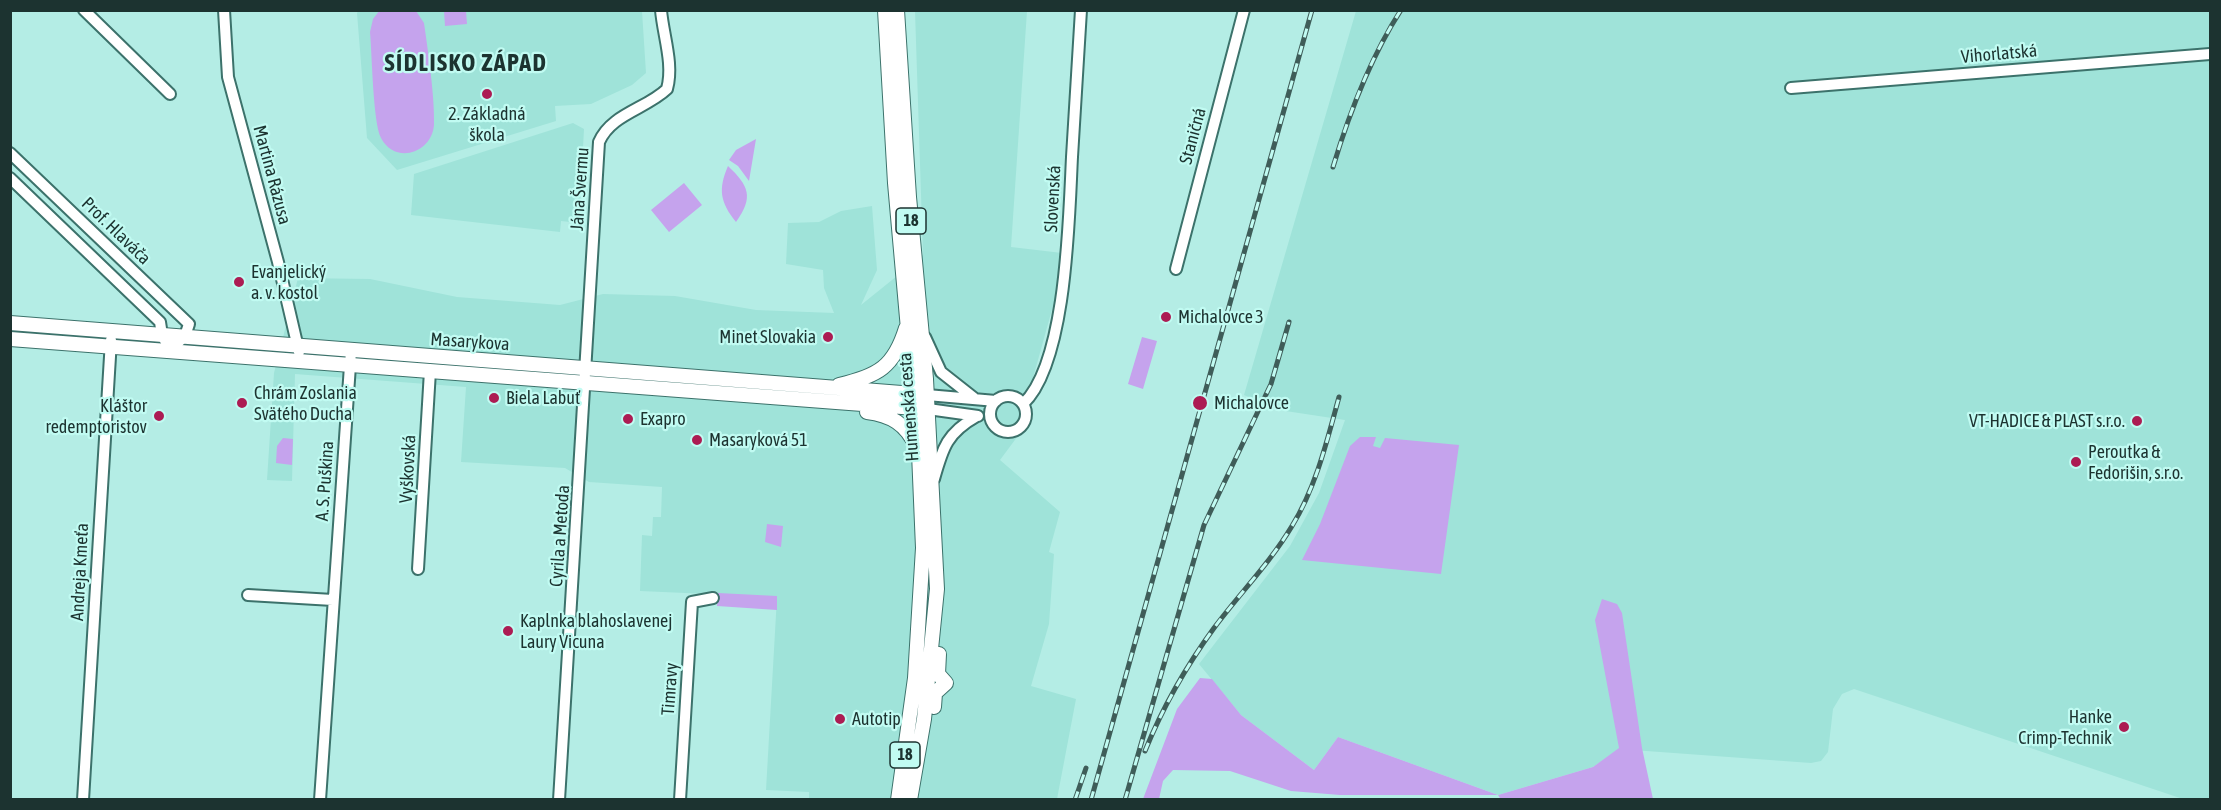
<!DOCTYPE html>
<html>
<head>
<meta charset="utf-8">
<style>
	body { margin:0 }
	#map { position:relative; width:2221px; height:810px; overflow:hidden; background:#b4ede5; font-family:"Asap Condensed",sans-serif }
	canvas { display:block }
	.frame { position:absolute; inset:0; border:12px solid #1c3330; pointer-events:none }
</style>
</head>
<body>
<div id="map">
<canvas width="2221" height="810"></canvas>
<div class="frame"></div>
</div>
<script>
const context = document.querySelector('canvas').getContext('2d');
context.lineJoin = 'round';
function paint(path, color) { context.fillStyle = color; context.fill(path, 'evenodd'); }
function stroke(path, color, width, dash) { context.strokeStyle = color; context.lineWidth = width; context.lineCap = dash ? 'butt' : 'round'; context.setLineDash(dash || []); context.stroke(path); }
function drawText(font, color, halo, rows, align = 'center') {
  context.font = font + ' "Asap Condensed",sans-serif'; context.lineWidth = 4.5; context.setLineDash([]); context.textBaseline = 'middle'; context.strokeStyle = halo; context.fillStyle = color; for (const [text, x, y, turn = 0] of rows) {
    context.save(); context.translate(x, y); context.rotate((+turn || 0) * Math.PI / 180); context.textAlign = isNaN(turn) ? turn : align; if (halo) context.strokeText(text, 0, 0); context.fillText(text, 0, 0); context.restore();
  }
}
paint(new Path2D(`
	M 359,10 L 642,11 L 646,73 L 632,85 L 591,104 L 555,106 L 556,121 L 397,170 L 367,138 L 357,13 Z
	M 915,11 L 1027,11 L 1011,247 L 1062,253 L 1056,295 L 1033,378 L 1029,421 L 1000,460 L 1060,512 L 1049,552 L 1054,554 L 1049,624 L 1031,686 L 1076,699 L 1057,799 L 809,800 L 809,792 L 766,790 L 777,597 L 640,591 L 642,535 L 652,536 L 653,517 L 661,517 L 662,487 L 589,482 L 565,468 L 461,462 L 466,387 L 295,374 L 292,481 L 267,480 L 274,373 L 298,278 L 370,279 L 457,297 L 560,305 L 603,294 L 675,296 L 756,310 L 834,313 L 824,288 L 823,270 L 786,264 L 788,223 L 819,222 L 841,211 L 872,206 L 877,270 L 861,305 L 923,255 Z
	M 1356,11 L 2210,11 L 2210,799 L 2183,799 L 1854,689 L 1842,694 L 1833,709 L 1828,752 L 1821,761 L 1811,763 L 1619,749 L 1593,767 L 1498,795 L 1338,737 L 1314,770 L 1241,715 L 1199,664 L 1290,546 L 1319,493 L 1345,420 L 1279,410 L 1244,395 Z
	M 573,123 L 584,129 L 579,223 L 561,221 L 560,232 L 411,215 L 414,174 Z`), '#9fe3d9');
paint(new Path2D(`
	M 380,10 L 416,11 L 424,23 C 428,51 435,98 434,125 C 432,153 395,165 381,138 C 373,123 372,54 370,32 L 373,19 Z
	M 444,11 L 466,11 L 467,24 L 445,26 Z
	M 756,139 L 749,181 L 738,166 L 729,160 L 736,150 Z
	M 728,166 C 749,186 754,197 736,222 C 720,202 718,189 728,166 Z
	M 684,183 L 702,205 L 669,232 L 651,210 Z
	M 1142,337 L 1157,341 L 1143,389 L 1128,384 Z
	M 1360,437 L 1376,437 L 1373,446 L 1380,448 L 1385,438 L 1459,445 L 1441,574 L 1302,560 L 1320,524 L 1350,446 Z
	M 283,438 L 293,439 L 292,465 L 276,463 L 277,446 Z
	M 767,524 L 783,526 L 781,547 L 765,542 Z
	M 718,593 L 777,596 L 777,610 L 717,606 Z
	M 1602,599 L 1617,604 L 1622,613 L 1642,748 L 1653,799 L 1501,800 L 1498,795 L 1340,795 L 1291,791 L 1230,771 L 1173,770 L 1163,781 L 1159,799 L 1143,799 L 1177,709 L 1200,678 L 1212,679 L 1241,715 L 1314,770 L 1338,737 L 1498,795 L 1593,767 L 1619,748 L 1595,620 Z`), '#c5a3ed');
const minor = new Path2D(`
	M 84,10 L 170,94
	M 224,10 L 228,77 L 278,262 L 299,352
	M 1791,88 L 2210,54
	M 10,153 L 189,324 L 185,336 L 170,350 L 162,335 L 160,322 L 10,178
	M 1176,269 L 1244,10
	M 925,337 L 941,372 L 974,398
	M 927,395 L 996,401
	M990 414a18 18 0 1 1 36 0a18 18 0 1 1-36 0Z
	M 1023,404 C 1067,363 1069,216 1072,157 C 1075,108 1078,59 1081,10
	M 928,409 L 978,416
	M 934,479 C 943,447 947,433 977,416
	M 418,569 L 430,371
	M 248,595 L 333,600
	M 83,800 L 111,340
	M 320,800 L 351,351
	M 559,800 L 599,142 C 611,114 646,109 667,89 C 674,64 663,35 661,10
	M 680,800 L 692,602 L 713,598`);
const major = new Path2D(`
	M 885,10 L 895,183 L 919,453 L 923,548 L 915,678 L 898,800
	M 897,10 L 909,197 L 926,379 L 937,589 L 924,719 L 910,800
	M 10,323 L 927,395
	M 10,339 L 928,409
	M 839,385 C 878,376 894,367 906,328
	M 867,412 C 891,415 906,424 916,446
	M 934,707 L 935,693 L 946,683 L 938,674 L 939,654`);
stroke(minor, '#3c726b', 14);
stroke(major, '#3c726b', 16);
stroke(minor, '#fff', 10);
stroke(major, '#fff', 14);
const rail = new Path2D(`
	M 1333,167 C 1349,114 1370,58 1401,10
	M 1145,751 C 1162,709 1187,665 1214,628 C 1240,593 1270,563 1292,526 C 1316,487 1327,441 1339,397
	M 1075,800 L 1086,768
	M 1091,800 L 1312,10
	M 1125,800 L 1204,525 L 1271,384 L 1289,322`);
stroke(rail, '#3f5d59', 5);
stroke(rail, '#c1fbf2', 3, [9]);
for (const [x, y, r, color] of [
	[487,94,6,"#ac1c53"],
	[239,282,6,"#ac1c53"],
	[1166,317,6,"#ac1c53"],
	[828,337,6,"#ac1c53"],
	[494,398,6,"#ac1c53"],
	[242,403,6,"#ac1c53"],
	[1200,403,8,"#ac1c53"],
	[159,416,6,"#ac1c53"],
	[628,419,6,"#ac1c53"],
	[2137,421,6,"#ac1c53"],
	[697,440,6,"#ac1c53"],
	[2076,462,6,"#ac1c53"],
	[508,631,6,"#ac1c53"],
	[840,719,6,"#ac1c53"],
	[2124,727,6,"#ac1c53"]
]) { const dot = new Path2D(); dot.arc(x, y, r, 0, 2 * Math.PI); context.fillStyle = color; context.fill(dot); stroke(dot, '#c1fbf2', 2); }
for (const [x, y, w] of [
	[911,221,30],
	[905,755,30]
]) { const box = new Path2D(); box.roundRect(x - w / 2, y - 13, w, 26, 4.5); context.fillStyle = '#c1fbf2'; context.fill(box); stroke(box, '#1c3330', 1.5); }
drawText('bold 16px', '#1c3330', null, [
	["18",911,221],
	["18",905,755]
]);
drawText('18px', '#1c3330', '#c1fbf2', [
	["Vihorlatská",1999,54,-5],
	["Staničná",1193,136,-75],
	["Martina Rázusa",272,175,75],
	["Jána Švermu",580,189,-86],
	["Slovenská",1053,199,-87],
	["Prof. Hlaváča",116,231,44],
	["Masarykova",470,342,4],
	["Humenská cesta",909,407,-94],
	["Vyškovská",408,469,-87],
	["A. S. Puškina",325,481,-86],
	["Cyrila a Metoda",560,536,-86],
	["Andreja Kmeťa",80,572,-87],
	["Timravy",670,689,-86]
]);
drawText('18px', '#1c3330', '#c1fbf2', [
	["2. Základná",487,114,"center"],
	["škola",487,135,"center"],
	["Evanjelický",251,272],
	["a. v. kostol",251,293],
	["Michalovce 3",1178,317],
	["Minet Slovakia",816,337,"right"],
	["Chrám Zoslania",254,393],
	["Svätého Ducha",254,414],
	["Biela Labuť",506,398],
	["Michalovce",1214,403],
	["Kláštor",147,406,"right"],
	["redemptoristov",147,427,"right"],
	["Exapro",640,419],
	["VT-HADICE & PLAST s.r.o.",2125,421,"right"],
	["Masaryková 51",709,440],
	["Peroutka &",2088,452],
	["Fedorišin, s.r.o.",2088,473],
	["Kaplnka blahoslavenej",520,621],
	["Laury Vicuna",520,642],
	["Hanke",2112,717,"right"],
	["Crimp-Technik",2112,738,"right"],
	["Autotip",852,719]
], 'left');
context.letterSpacing = '1.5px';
drawText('bold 24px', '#1c3330', '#c1fbf2', [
	["SÍDLISKO ZÁPAD",466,63]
]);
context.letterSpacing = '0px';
</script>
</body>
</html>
